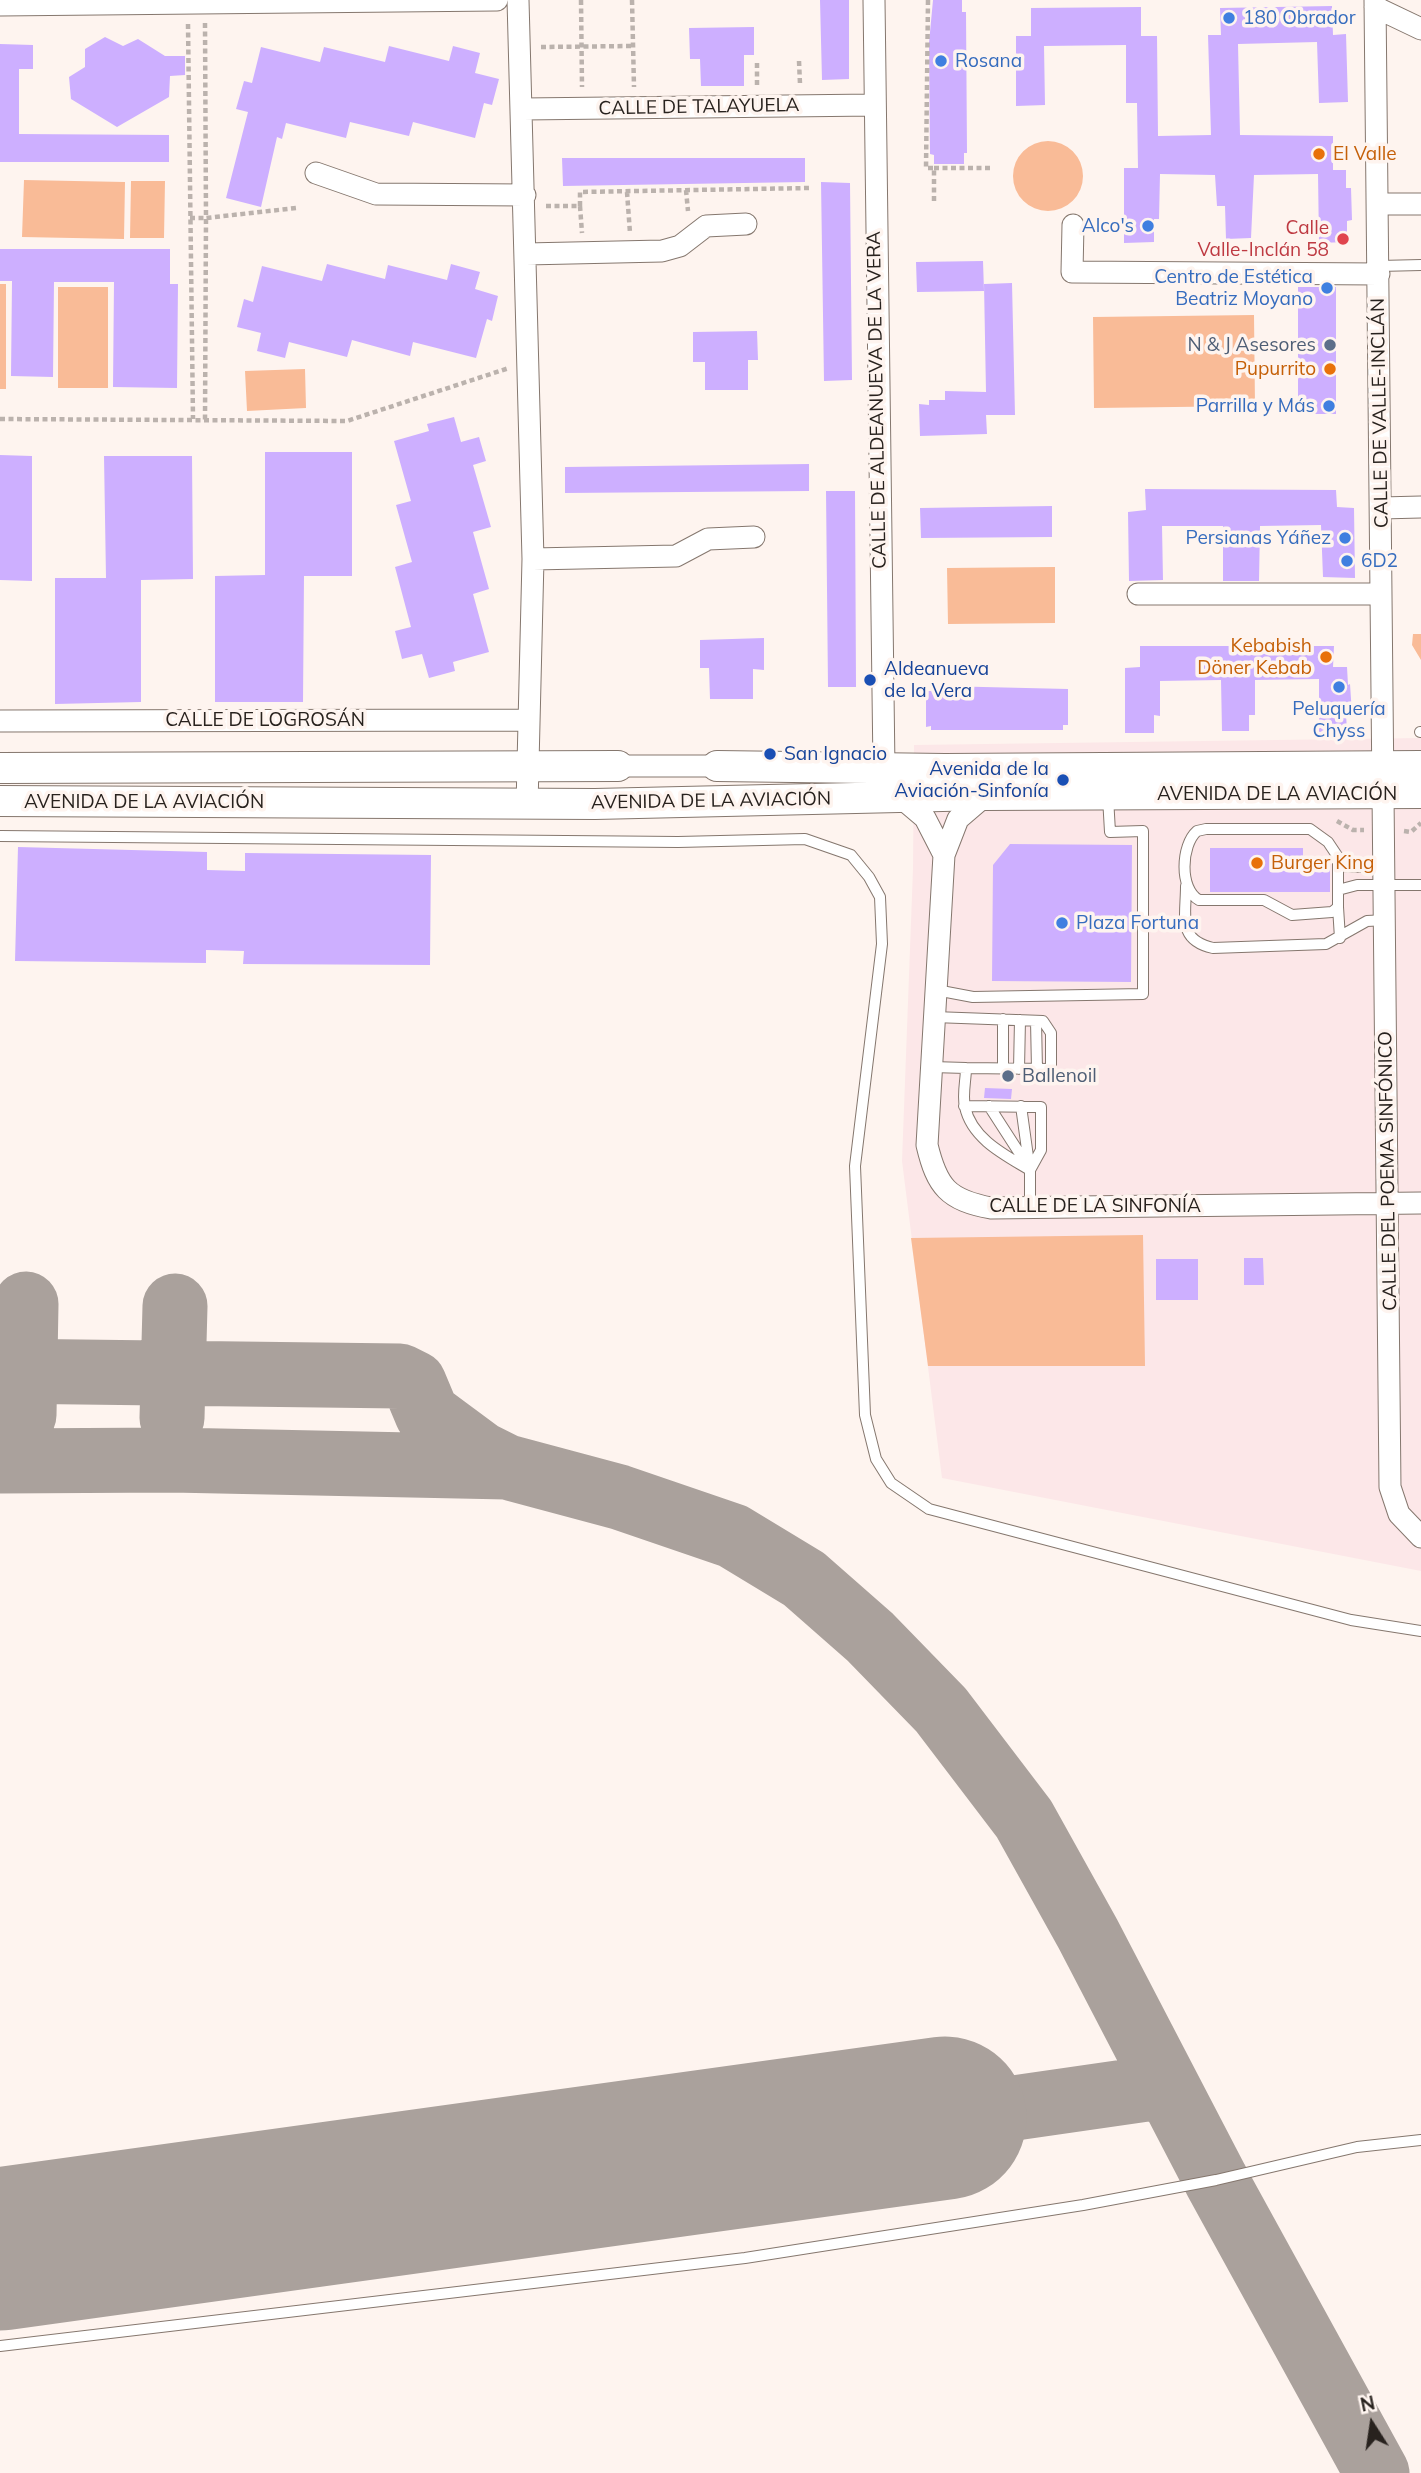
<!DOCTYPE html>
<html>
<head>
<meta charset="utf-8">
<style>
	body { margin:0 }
	#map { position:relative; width:1421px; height:2473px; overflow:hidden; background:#fef4ef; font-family:Mulish,sans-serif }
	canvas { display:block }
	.north { position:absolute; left:1337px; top:2389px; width:70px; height:70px; -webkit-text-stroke:5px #fef4ef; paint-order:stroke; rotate:348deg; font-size:19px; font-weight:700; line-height:28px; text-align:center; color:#28221e }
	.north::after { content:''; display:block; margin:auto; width:24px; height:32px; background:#28221e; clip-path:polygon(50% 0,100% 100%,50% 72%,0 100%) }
</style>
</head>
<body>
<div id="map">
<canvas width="1421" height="2473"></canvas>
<div class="north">N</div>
</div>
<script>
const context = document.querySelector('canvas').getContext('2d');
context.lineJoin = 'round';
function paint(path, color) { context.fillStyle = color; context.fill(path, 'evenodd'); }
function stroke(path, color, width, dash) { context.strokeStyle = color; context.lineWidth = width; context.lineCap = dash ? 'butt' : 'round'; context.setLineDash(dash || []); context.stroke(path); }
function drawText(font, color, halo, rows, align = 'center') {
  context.font = font + ' Mulish,sans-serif'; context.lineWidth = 7; context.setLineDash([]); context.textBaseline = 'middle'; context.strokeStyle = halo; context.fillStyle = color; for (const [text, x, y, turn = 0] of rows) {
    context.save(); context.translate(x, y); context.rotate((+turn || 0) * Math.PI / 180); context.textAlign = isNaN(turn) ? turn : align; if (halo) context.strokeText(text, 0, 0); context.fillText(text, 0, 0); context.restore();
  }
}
paint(new Path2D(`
	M 1421,738 L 1421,1571 L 942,1478 L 902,1161 L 913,869 L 914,745 Z`), '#fce7e8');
paint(new Path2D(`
	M1013 176a35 35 0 1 1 70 0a35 35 0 1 1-70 0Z
	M 24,180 L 125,182 L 124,239 L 22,237 Z
	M 131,181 L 165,181 L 164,238 L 130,238 Z
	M 0,284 L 6,284 L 6,389 L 0,389 Z
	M 58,287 L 108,287 L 108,388 L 58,388 Z
	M 1254,315 L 1255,406 L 1094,408 L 1093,317 Z
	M 305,369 L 306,408 L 247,411 L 245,371 Z
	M 1055,567 L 1055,623 L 948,624 L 947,568 Z
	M 1413,634 L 1421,634 L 1421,660 L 1412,645 Z
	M 1143,1235 L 1145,1366 L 928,1366 L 911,1238 Z`), '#f9bb97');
stroke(new Path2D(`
	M 0,1371 L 400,1376 L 414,1383 L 427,1414 L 481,1454 L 507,1467 L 619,1497 L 733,1536 L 804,1579 L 870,1637 L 941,1710 L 1024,1819 L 1088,1934 L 1216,2180 L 1377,2473
	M 24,1415 L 26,1304
	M 172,1418 L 175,1306
	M 0,1461 L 172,1460 L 507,1467
	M 945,2118 L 1167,2086`), '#aaa19c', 65);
stroke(new Path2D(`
	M 0,2249 L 945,2118`), '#aaa19c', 163);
paint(new Path2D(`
	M 820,0 L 849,0 L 849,79 L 822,80 Z
	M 933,0 L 962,0 L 962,12 L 966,12 L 967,153 L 964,153 L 964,164 L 934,164 L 934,155 L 930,154 L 929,43 Z
	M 1332,6 L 1333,35 L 1346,34 L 1348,102 L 1319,103 L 1317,42 L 1238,44 L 1240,135 L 1333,136 L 1333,170 L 1346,170 L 1346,188 L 1351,188 L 1352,220 L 1347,221 L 1347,242 L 1319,243 L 1318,174 L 1254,175 L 1251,238 L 1226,239 L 1225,206 L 1217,206 L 1215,175 L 1160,174 L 1159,219 L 1154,219 L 1154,242 L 1124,243 L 1124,168 L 1138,168 L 1137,103 L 1126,103 L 1126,45 L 1044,46 L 1045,105 L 1016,106 L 1016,36 L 1031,36 L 1031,8 L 1141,7 L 1141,36 L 1157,36 L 1158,136 L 1211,135 L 1208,35 L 1221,35 L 1220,8 Z
	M 754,27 L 754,55 L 744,55 L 744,86 L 701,86 L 700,59 L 690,59 L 689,28 Z
	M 105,37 L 123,46 L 138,39 L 165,56 L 185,56 L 185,75 L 170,76 L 169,97 L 117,127 L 71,99 L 69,77 L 85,67 L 85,49 Z
	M 0,44 L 33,45 L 33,69 L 19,69 L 19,134 L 169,135 L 169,162 L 0,162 Z
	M 389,46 L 449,61 L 453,46 L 480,53 L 475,73 L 499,79 L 492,105 L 484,103 L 475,138 L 413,122 L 409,136 L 350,122 L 346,138 L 286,123 L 282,139 L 277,137 L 261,207 L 226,198 L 248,112 L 236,109 L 244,81 L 252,83 L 261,47 L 320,62 L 324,47 L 385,62 Z
	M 562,158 L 805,158 L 805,182 L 563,186 Z
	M 821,182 L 850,183 L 852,380 L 824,381 Z
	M 0,249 L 170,249 L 170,284 L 178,284 L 177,388 L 113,387 L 114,282 L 54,282 L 53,377 L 11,376 L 12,281 L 0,281 Z
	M 983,261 L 984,291 L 917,292 L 916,262 Z
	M 327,264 L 385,279 L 388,265 L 447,280 L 451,264 L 480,272 L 475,289 L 498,296 L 492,321 L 487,319 L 476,358 L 413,342 L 410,356 L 352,340 L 347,357 L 289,342 L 285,358 L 257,351 L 261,333 L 237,327 L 244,299 L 253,302 L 262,266 L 322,281 Z
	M 1012,283 L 1015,415 L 986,415 L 987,434 L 920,436 L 919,404 L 929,405 L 929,400 L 945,400 L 945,391 L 986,392 L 984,284 Z
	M 1298,287 L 1336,287 L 1336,414 L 1298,414 Z
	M 757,331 L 758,360 L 748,360 L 748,390 L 705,390 L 705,362 L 693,362 L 693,332 Z
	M 454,417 L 461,442 L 479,437 L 486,461 L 473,465 L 491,527 L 473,532 L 489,589 L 473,594 L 489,652 L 453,662 L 455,671 L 429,678 L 422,654 L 402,659 L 395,631 L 411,627 L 395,567 L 412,562 L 396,505 L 411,501 L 394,441 L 429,431 L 427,424 Z
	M 265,452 L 352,452 L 352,576 L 304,576 L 303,702 L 215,702 L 215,576 L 265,575 Z
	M 0,455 L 32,456 L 32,581 L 0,580 Z
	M 104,456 L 192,456 L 193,579 L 141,580 L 141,702 L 55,704 L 55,578 L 106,578 Z
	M 809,464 L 809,491 L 565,493 L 565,467 Z
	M 1145,489 L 1336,490 L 1337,507 L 1354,508 L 1355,578 L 1323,577 L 1321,525 L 1260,526 L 1259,581 L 1223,581 L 1223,526 L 1162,526 L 1163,580 L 1129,581 L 1128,512 L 1146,510 Z
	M 826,491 L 855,491 L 856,687 L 828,687 Z
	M 1052,506 L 1052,537 L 921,538 L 920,508 Z
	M 764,638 L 764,670 L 753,669 L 753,699 L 710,699 L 709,668 L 700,668 L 700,640 Z
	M 1140,646 L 1334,646 L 1333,667 L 1347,667 L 1348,685 L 1350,684 L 1352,714 L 1346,714 L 1347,731 L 1319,732 L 1319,679 L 1255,680 L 1255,715 L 1249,715 L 1249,731 L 1222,731 L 1221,680 L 1160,681 L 1160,716 L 1154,715 L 1154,733 L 1125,733 L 1125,668 L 1140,667 Z
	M 941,686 L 1068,689 L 1068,725 L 1063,725 L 1063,730 L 931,730 L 931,726 L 926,727 L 926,691 L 942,691 Z
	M 1010,844 L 1132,845 L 1131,982 L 992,981 L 993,865 Z
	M 18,847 L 207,852 L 207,870 L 245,871 L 245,853 L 431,855 L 430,965 L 243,964 L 244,951 L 206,950 L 206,963 L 15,961 Z
	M 1210,848 L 1303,848 L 1303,866 L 1330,866 L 1330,892 L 1210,892 Z
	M 985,1088 L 1012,1089 L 1011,1099 L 984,1098 Z
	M 1244,1258 L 1263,1258 L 1264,1285 L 1244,1285 Z
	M 1156,1259 L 1198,1259 L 1198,1300 L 1156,1300 Z`), '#cdafff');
const service = new Path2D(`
	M 1379,266 L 1421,265
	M 1420,732 L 1421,732
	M 0,836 L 678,842 L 805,839 L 851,855 L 869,877 L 880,897 L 882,944 L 855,1166 L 865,1415 L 876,1459 L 891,1483 L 929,1509 L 1351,1620 L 1421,1631
	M 1338,858 L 1338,907 L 1332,912 L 1292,915 L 1264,900 L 1199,900 C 1179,889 1181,845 1197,831 L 1206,829 L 1310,829 L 1328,842 L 1344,866 L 1385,868
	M 1186,886 C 1186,916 1177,940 1213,948 L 1326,944 L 1367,921 L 1386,920
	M 1338,890 L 1357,885 L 1421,885
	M 1338,907 L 1340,938
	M 936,990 L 973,997 L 1143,994 L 1143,831 L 1110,832 L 1108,797
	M 934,1017 L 1043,1021 L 1051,1033 L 1051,1069 L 966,1068
	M 1036,1021 L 1037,1069
	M 932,1067 L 966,1068 C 966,1080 962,1095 965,1107 C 972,1139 1005,1155 1030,1170 L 1030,1207
	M 1003,1069 L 1003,1019
	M 1019,1069 L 1020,1020
	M 964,1106 L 1041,1107 L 1041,1150 L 1030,1170
	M 989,1106 L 1029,1168
	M 1021,1106 L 1029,1164
	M 0,2346 L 745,2258 L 1083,2205 L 1216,2180 L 1357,2147 L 1421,2140`);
const minor = new Path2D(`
	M 518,0 L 533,559 L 527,805
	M 874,0 L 884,768 L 899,796 L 925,818 L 944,855
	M 1375,0 L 1390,1487 L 1399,1514 L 1421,1537
	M 0,5 L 497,0
	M 1375,7 L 1421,29
	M 523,109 L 874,105
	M 316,173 L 376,194 L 525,195
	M 1378,204 L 1421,204
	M 1073,225 L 1072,272 L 1379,274
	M 526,254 L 662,251 L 680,246 L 706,226 L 746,224
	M 1381,508 L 1421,507
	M 533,559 L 676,556 L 708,539 L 754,537
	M 1138,594 L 1381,594
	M 0,721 L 529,720
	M 618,766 L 717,766
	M 986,795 L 958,819 L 944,855 L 927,1145 C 937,1187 948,1200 991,1208 L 1421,1203`);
const secondary = new Path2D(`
	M 717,766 L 945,769 L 1421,766
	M 0,768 L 618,766
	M 0,801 L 595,804 L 986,795 L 1421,793`);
stroke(service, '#85776e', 12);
stroke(minor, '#85776e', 23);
stroke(secondary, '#85776e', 32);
stroke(new Path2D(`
	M 581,0 L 582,87
	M 632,0 L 634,87
	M 928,0 L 926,168 L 934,168 L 934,203
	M 205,23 L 206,218 L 296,208
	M 188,24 L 193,419
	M 541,47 L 633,46
	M 799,61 L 800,84
	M 757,63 L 757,85
	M 934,168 L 992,168
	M 686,190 L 688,211
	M 627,192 L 630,233
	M 546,206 L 580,206 L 580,192 L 809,188
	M 580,206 L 582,233
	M 190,218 L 206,218 L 205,420
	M 0,419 L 347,421 L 509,368
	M 1337,821 L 1353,830 L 1364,830
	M 1404,831 L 1411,832 L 1421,823`), '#bbb2ad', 4.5, [5, 3.5]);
stroke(service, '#fff', 10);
stroke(minor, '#fff', 21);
stroke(secondary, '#fff', 30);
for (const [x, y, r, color] of [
	[1229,18,7,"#3f7fe0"],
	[941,61,7,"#3f7fe0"],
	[1319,154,7,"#e8710a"],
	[1148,226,7,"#3f7fe0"],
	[1343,239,7,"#e0444e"],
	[1327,288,7,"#3f7fe0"],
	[1330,345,7,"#5c6f8a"],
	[1330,369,7,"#e8710a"],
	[1329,406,7,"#3f7fe0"],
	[1345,538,7,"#3f7fe0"],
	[1347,561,7,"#3f7fe0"],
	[1326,657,7,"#e8710a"],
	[870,680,7,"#1a4fb4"],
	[1339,687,7,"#3f7fe0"],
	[770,754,7,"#1a4fb4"],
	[1063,780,7,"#1a4fb4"],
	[1257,863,7,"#e8710a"],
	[1062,923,7,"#3f7fe0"],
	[1008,1076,7,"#5c6f8a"]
]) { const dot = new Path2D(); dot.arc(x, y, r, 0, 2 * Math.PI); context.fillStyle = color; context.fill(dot); stroke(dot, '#fef4ef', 2.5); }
drawText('19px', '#366cbe', '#fef4ef', [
	["180 Obrador",1243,18],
	["Rosana",955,61],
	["Alco's",1134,226,"right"],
	["Centro de Estética",1313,277,"right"],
	["Beatriz Moyano",1313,299,"right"],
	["Parrilla y Más",1315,406,"right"],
	["Persianas Yáñez",1331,538,"right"],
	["6D2",1361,561],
	["Peluquería",1339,709,"center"],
	["Chyss",1339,731,"center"],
	["Plaza Fortuna",1076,923]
], 'left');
drawText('19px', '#28221e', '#fef4ef', [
	["CALLE DE TALAYUELA",699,107,-1],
	["CALLE DE ALDEANUEVA DE LA VERA",877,400,-91],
	["CALLE DE VALLE-INCLÁN",1380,413,-91],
	["CALLE DE LOGROSÁN",265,720],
	["AVENIDA DE LA AVIACIÓN",1277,794],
	["AVENIDA DE LA AVIACIÓN",711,801,-1],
	["AVENIDA DE LA AVIACIÓN",144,802],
	["CALLE DEL POEMA SINFÓNICO",1388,1171,-91],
	["CALLE DE LA SINFONÍA",1095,1206]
]);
drawText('19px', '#c56008', '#fef4ef', [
	["El Valle",1333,154],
	["Pupurrito",1316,369,"right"],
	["Kebabish",1312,646,"right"],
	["Döner Kebab",1312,668,"right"],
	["Burger King",1271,863]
], 'left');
drawText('19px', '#be3a42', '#fef4ef', [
	["Calle",1329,228],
	["Valle-Inclán 58",1329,250]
], 'right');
drawText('19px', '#4e5e75', '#fef4ef', [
	["N & J Asesores",1316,345],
	["Ballenoil",1022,1076,"left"]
], 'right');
drawText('19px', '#164399', '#fef4ef', [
	["Aldeanueva",884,669],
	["de la Vera",884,691],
	["San Ignacio",784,754],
	["Avenida de la",1049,769,"right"],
	["Aviación-Sinfonía",1049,791,"right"]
], 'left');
</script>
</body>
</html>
